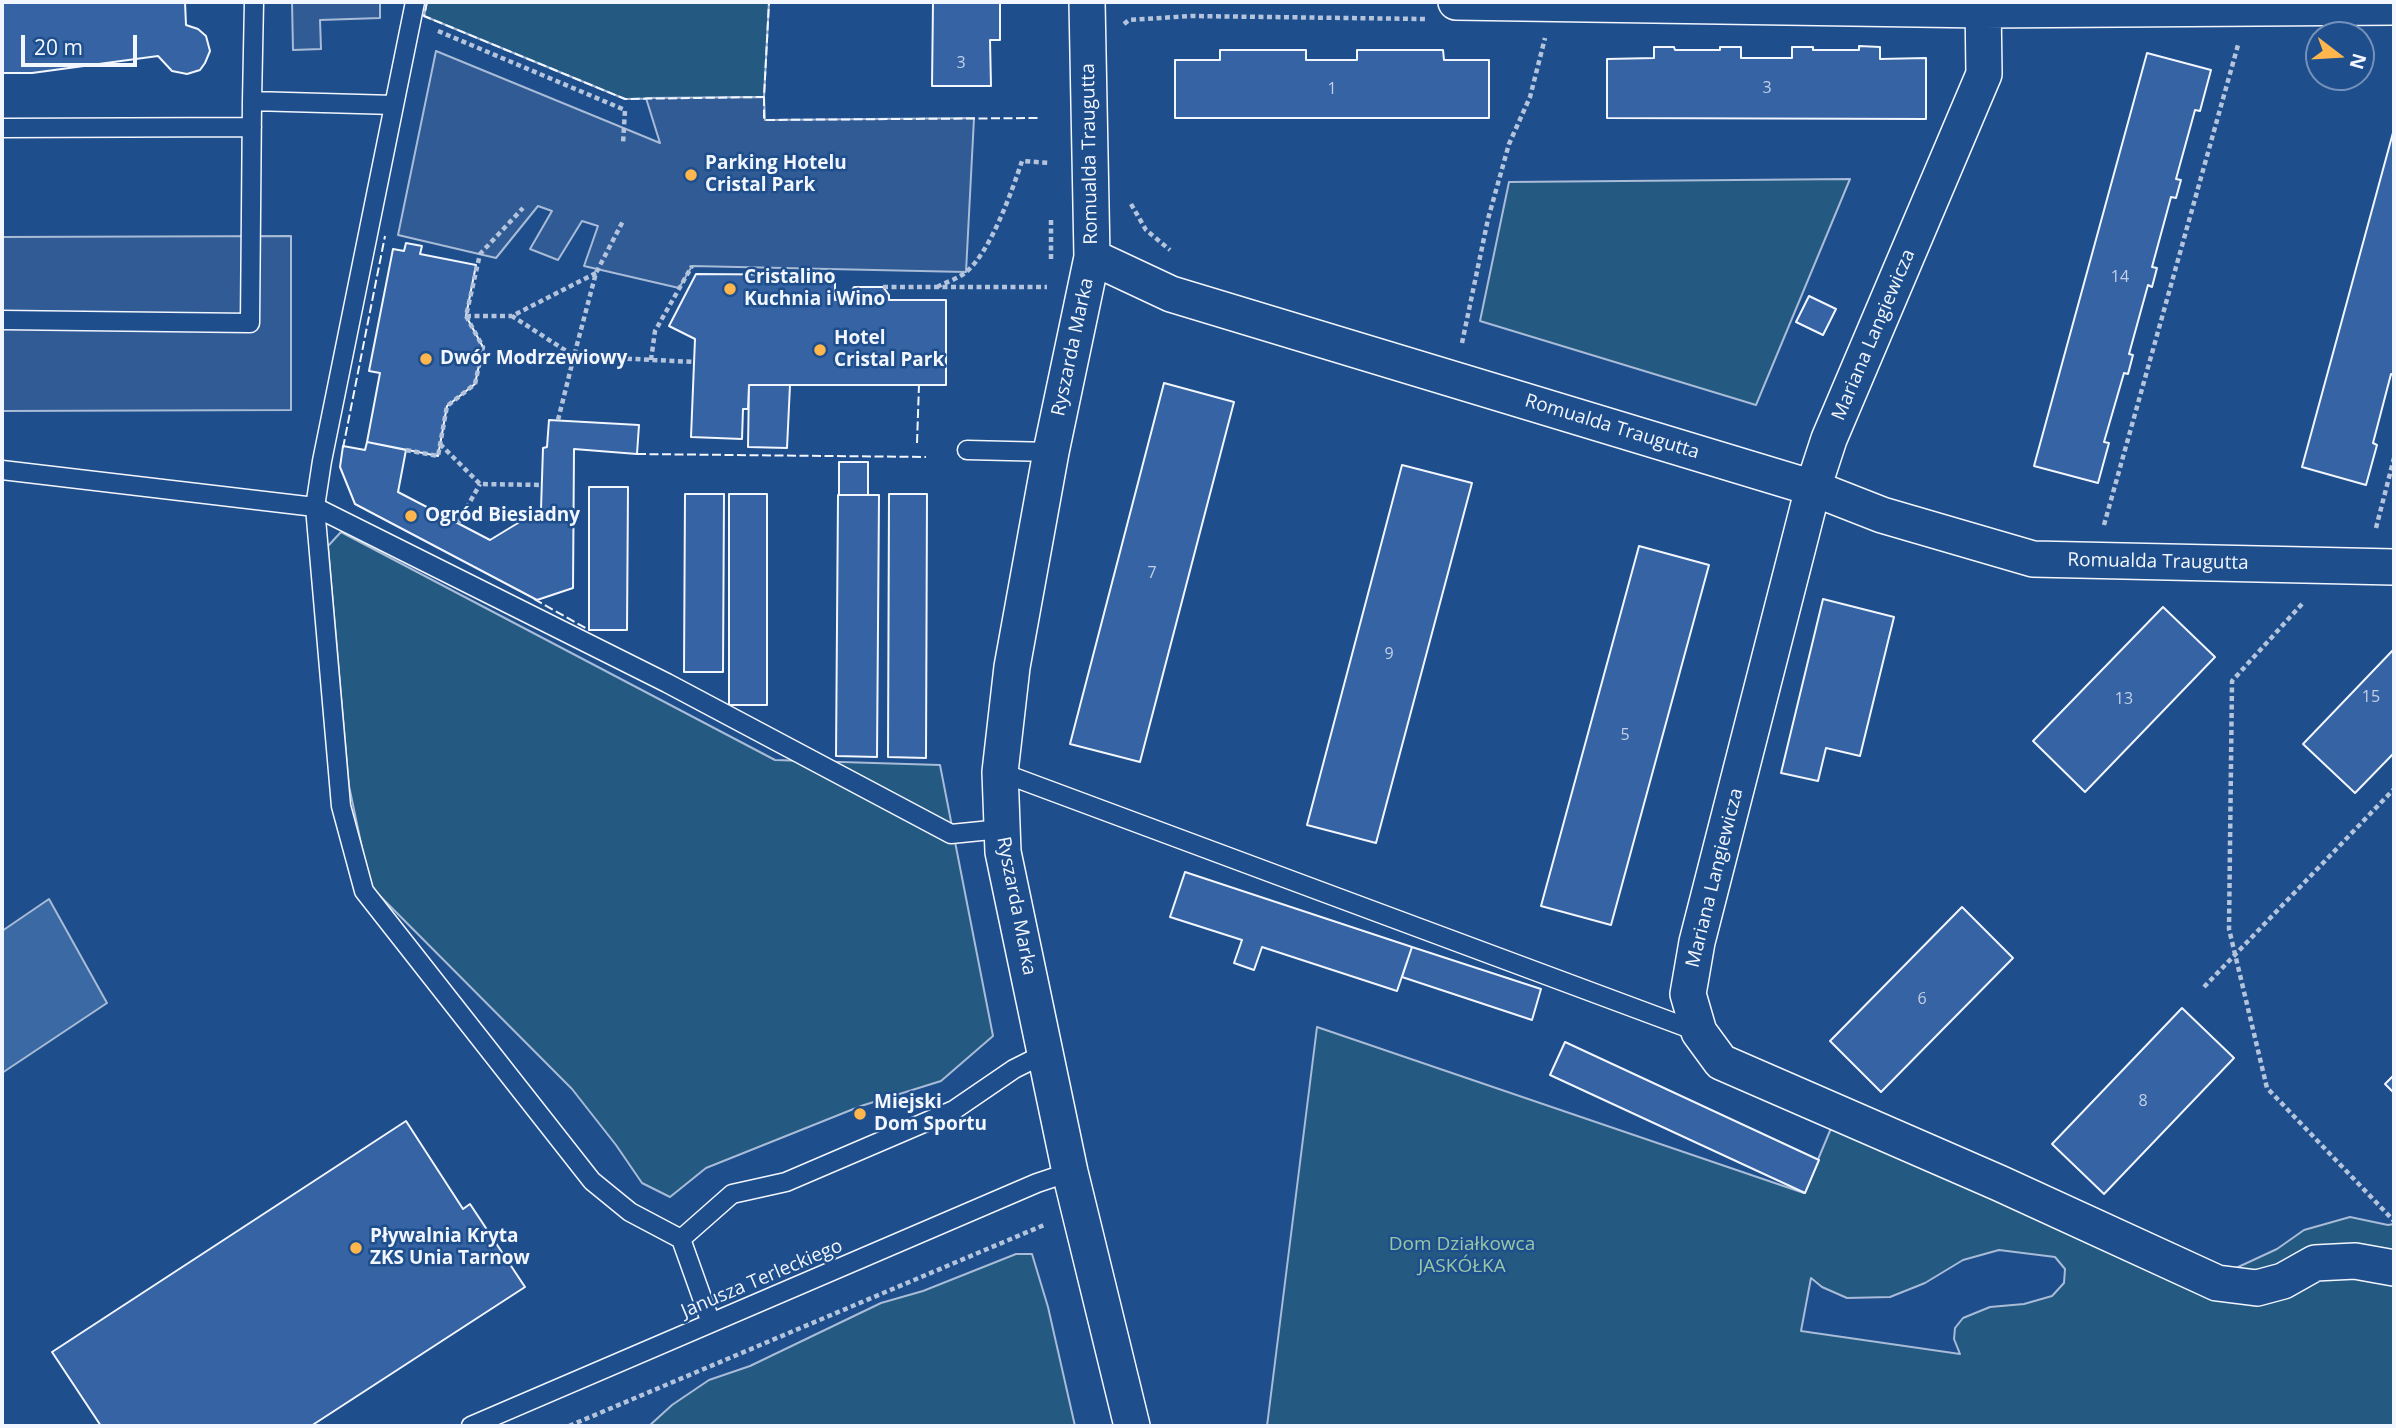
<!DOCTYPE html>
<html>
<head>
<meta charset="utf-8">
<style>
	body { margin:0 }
	#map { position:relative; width:2396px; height:1428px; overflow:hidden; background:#1f4e8c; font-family:"Open Sans",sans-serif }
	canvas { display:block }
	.frame { position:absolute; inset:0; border:4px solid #f2f6ff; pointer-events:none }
	.north { position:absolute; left:2305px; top:21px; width:70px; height:70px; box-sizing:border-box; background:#1f4e8c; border:2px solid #7391ba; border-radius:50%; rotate:107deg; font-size:19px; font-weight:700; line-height:28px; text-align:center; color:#f2f6ff }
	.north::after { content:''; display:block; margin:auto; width:24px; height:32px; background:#ffb74d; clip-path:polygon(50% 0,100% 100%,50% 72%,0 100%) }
	.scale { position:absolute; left:21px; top:35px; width:116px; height:32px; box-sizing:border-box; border:4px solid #f2f6ff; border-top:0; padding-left:9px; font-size:21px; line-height:24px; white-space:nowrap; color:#f2f6ff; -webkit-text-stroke:5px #1f4e8c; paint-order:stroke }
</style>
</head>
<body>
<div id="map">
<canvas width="2396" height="1428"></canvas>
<div class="frame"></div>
<div class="north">N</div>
<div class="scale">20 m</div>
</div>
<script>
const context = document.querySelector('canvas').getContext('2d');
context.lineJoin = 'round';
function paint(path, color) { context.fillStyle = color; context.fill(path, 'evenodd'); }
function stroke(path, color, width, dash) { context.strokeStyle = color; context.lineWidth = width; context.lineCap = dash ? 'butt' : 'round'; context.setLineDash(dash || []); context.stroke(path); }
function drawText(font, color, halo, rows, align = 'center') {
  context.font = font + ' "Open Sans",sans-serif'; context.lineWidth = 5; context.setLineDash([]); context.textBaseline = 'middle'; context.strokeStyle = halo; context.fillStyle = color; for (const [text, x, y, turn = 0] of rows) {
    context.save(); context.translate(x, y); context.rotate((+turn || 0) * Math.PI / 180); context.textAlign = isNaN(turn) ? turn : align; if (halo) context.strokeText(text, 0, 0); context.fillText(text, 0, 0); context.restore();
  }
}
const green = new Path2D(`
	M 427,2 L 769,2 L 764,97 L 625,99 L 424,16 Z
	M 1850,179 L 1756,405 L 1480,321 L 1509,182 Z
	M 341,532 L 775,760 L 940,765 L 993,1036 L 941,1081 L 861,1106 L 706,1168 L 670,1197 L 642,1183 L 616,1145 L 572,1089 L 370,886 L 349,786 L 328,546 Z
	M 1317,1027 L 1804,1193 L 1837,1114 L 2182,1268 L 2236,1268 L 2277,1249 L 2304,1230 L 2350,1217 L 2388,1225 L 2394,1224 L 2394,1426 L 1267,1426 ZM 1999,1250 L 2055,1257 L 2065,1269 L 2064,1283 L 2052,1296 L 2024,1304 L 1990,1307 L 1963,1318 L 1955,1328 L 1954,1339 L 1960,1354 L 1801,1331 L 1811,1278 L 1822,1287 L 1847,1298 L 1890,1297 L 1925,1283 L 1963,1260 Z
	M 1016,1254 L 1032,1254 L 1048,1307 L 1075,1426 L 649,1426 L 672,1405 L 709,1380 L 750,1366 L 881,1303 L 923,1291 Z`);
paint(green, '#245a82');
stroke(green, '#a8bbd7', 2);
const parking = new Path2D(`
	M 292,2 L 380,2 L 380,18 L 320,20 L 321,49 L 293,50 Z
	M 436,51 L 660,143 L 646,98 L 764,97 L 765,120 L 974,118 L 966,272 L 692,266 L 679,288 L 584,266 L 598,226 L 582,221 L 558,260 L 530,249 L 552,211 L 538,206 L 496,258 L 398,235 Z
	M 291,236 L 291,410 L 2,411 L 2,237 Z`);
paint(parking, '#305b95');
stroke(parking, '#a8bbd7', 2);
const water = new Path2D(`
	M 49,899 L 107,1003 L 2,1073 L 2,931 Z`);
paint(water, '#3b69a3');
stroke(water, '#a8bbd7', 2);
const building = new Path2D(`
	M 2,2 L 185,2 L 186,25 L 198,29 L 206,36 L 210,51 L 205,63 L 200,70 L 187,74 L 172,71 L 158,56 L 32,73 L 2,73 Z
	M 933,2 L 1000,2 L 1000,40 L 990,40 L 991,86 L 932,86 Z
	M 1859,46 L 1880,47 L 1880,59 L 1926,58 L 1926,119 L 1607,118 L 1607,59 L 1654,58 L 1654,47 L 1674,47 L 1675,50 L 1720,50 L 1720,47 L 1741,47 L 1741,58 L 1792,58 L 1792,47 L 1813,47 L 1813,50 L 1859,50 Z
	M 1220,50 L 1306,50 L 1306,60 L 1357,60 L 1357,50 L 1443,50 L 1444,60 L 1489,60 L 1489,118 L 1175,118 L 1175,60 L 1220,60 Z
	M 2147,53 L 2211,70 L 2200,111 L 2195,110 L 2176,179 L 2181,180 L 2176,198 L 2171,197 L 2152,267 L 2157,268 L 2152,287 L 2148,285 L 2129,354 L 2133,355 L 2128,374 L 2124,373 L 2104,442 L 2109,443 L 2098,483 L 2034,466 Z
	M 2394,129 L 2394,375 L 2391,374 L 2373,443 L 2377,445 L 2366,485 L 2302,467 Z
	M 406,243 L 422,246 L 420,254 L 476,265 L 466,316 L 483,347 L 475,384 L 447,406 L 438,456 L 367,442 L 380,373 L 369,371 L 393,249 L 404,251 Z
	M 696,274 L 835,275 L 835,300 L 848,300 L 848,295 L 854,287 L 883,287 L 889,295 L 889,300 L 946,300 L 946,385 L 749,385 L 748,409 L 743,409 L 742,439 L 691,437 L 695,339 L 669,326 Z
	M 1809,296 L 1836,309 L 1823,335 L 1796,322 Z
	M 1164,383 L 1234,402 L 1140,762 L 1070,744 Z
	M 749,385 L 790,385 L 787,448 L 748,447 Z
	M 549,420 L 639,425 L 637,454 L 574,449 L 573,588 L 537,600 L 355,504 L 340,467 L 343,446 L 365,450 L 367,442 L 406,450 L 398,492 L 490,540 L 541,509 L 543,448 L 547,447 Z
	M 839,462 L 868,462 L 868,495 L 839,495 Z
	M 1402,465 L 1472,483 L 1376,843 L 1307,825 Z
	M 589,487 L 628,487 L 627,630 L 589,630 Z
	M 685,494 L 724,494 L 723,672 L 684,672 Z
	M 729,494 L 767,494 L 767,705 L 729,705 Z
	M 889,494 L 927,494 L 926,758 L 888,757 Z
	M 838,495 L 879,495 L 877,757 L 836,756 Z
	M 1639,546 L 1709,565 L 1611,925 L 1541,906 Z
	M 1823,599 L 1894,617 L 1860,756 L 1826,748 L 1818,781 L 1781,773 Z
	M 2163,607 L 2215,657 L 2085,792 L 2033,741 Z
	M 2394,649 L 2394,753 L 2355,793 L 2303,744 Z
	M 1185,872 L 1412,947 L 1397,991 L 1262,947 L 1254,970 L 1234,963 L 1242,940 L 1170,917 Z
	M 1962,907 L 2013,958 L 1881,1092 L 1830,1041 Z
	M 1412,947 L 1541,989 L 1532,1020 L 1402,977 Z
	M 2182,1008 L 2234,1058 L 2104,1194 L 2052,1144 Z
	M 1565,1042 L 1819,1160 L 1805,1193 L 1550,1075 Z
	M 2394,1075 L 2394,1093 L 2385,1084 Z
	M 406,1121 L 463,1209 L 470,1204 L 525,1287 L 311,1426 L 101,1426 L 52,1352 Z`);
paint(building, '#3563a3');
stroke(building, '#f2f6ff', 2);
const lane = new Path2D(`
	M 254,2 L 252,101 L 394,105
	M 415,2 L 322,461 L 315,507 L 341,806 L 364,891 L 592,1181 L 630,1212 L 681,1239 L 711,1323
	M 2,128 L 252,127
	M 2,320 L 250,323 L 252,101
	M 967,450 L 1051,452
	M 2,470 L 315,507 L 667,683 L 951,834 L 1001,829
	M 1000,772 L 1699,1032
	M 681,1239 L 732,1194 L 786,1182 L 954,1110 L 1014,1069 L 1046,1053
	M 471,1426 L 1037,1183 L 1070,1172`);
const street = new Path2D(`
	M 1087,2 L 1092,257 L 1051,452 L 1012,667 L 1000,772 L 1003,852 L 1070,1172 L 1132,1426
	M 1456,2 L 1983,10 L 2394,7
	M 1983,2 L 1984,74 L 1829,439 L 1813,488 L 1697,942 L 1688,994 L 1699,1032 L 1721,1062 L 1999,1183 L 2217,1283 L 2257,1288 L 2283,1281 L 2315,1263 L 2355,1261 L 2394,1268
	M 1092,257 L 1171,294 L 1813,488 L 1882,515 L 2033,559 L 2394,567`);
stroke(lane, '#f2f6ff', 21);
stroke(street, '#f2f6ff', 38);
stroke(new Path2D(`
	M 1124,24 L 1129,20 L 1191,16 L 1425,19
	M 438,31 L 625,110 L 623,144
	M 1131,204 L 1146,230 L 1170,250
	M 1051,220 L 1051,260
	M 596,273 L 512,316 L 574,356 L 596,273 L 623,221
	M 883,287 L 1047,287
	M 937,287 C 946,282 958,279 966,272 C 990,253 1012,191 1022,161 L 1050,163
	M 466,316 L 512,316
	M 1462,343 L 1488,219 L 1509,144 L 1530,97 L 1545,38
	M 651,360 L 655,331 L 692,266
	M 558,420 L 574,356 L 694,362
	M 440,444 L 480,484 L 542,485
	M 406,450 L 438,456 L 447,406 L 475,384 L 483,347 L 466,316 L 480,254 L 523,208
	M 458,523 L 480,484
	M 2104,525 L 2238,45
	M 2376,528 L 2394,458
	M 2302,604 L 2232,681 L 2229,929 L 2267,1088 L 2394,1221
	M 2204,987 L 2394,789
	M 569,1426 L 1044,1225`), '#b3c4dc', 4.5, [5, 3.5]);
stroke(lane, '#1f4e8c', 18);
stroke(street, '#1f4e8c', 35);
stroke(new Path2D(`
	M 427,2 L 424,16 L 625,99 L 764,97 L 769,2
	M 764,97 L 764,120 L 1041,118
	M 917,443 L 919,385
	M 343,448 L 385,236
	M 637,454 L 926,457
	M 534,599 L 589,630`), '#f2f6ff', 2, [9, 3.5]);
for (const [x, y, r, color] of [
	[691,175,7,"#ffb74d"],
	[730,289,7,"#ffb74d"],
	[820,350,7,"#ffb74d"],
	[426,359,7,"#ffb74d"],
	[411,516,7,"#ffb74d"],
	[860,1114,7,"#ffb74d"],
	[356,1248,7,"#ffb74d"]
]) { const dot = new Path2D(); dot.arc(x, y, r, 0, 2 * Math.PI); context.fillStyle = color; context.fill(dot); stroke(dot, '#1f4e8c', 2.5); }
drawText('16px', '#c3d1e8', null, [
	["3",961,63],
	["3",1767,88],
	["1",1332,89],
	["14",2120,277],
	["7",1152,573],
	["9",1389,654],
	["15",2371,697],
	["13",2124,699],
	["5",1625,735],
	["6",1922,999],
	["8",2143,1101]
]);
drawText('19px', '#f2f6ff', '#1f4e8c', [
	["Romualda Traugutta",1090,154,-91],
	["Mariana Langiewicza",1874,335,-67],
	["Ryszarda Marka",1073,347,-78],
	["Romualda Traugutta",1612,427,17],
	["Romualda Traugutta",2158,562,1],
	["Mariana Langiewicza",1715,878,-76],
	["Ryszarda Marka",1016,906,79],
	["Janusza Terleckiego",762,1279,-23]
]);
drawText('bold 19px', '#f2f6ff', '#1f4e8c', [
	["Parking Hotelu",705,164],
	["Cristal Park",705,186],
	["Cristalino",744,278],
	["Kuchnia i Wino",744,300],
	["Hotel",834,339],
	["Cristal Park",834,361],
	["Dwór Modrzewiowy",440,359],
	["Ogród Biesiadny",425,516],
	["Miejski",874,1103],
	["Dom Sportu",874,1125],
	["Pływalnia Kryta",370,1237],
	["ZKS Unia Tarnow",370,1259]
], 'left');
drawText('19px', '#97c8a6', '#1f4e8c', [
	["Dom Działkowca",1462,1245],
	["JASKÓŁKA",1462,1267]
]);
</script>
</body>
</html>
